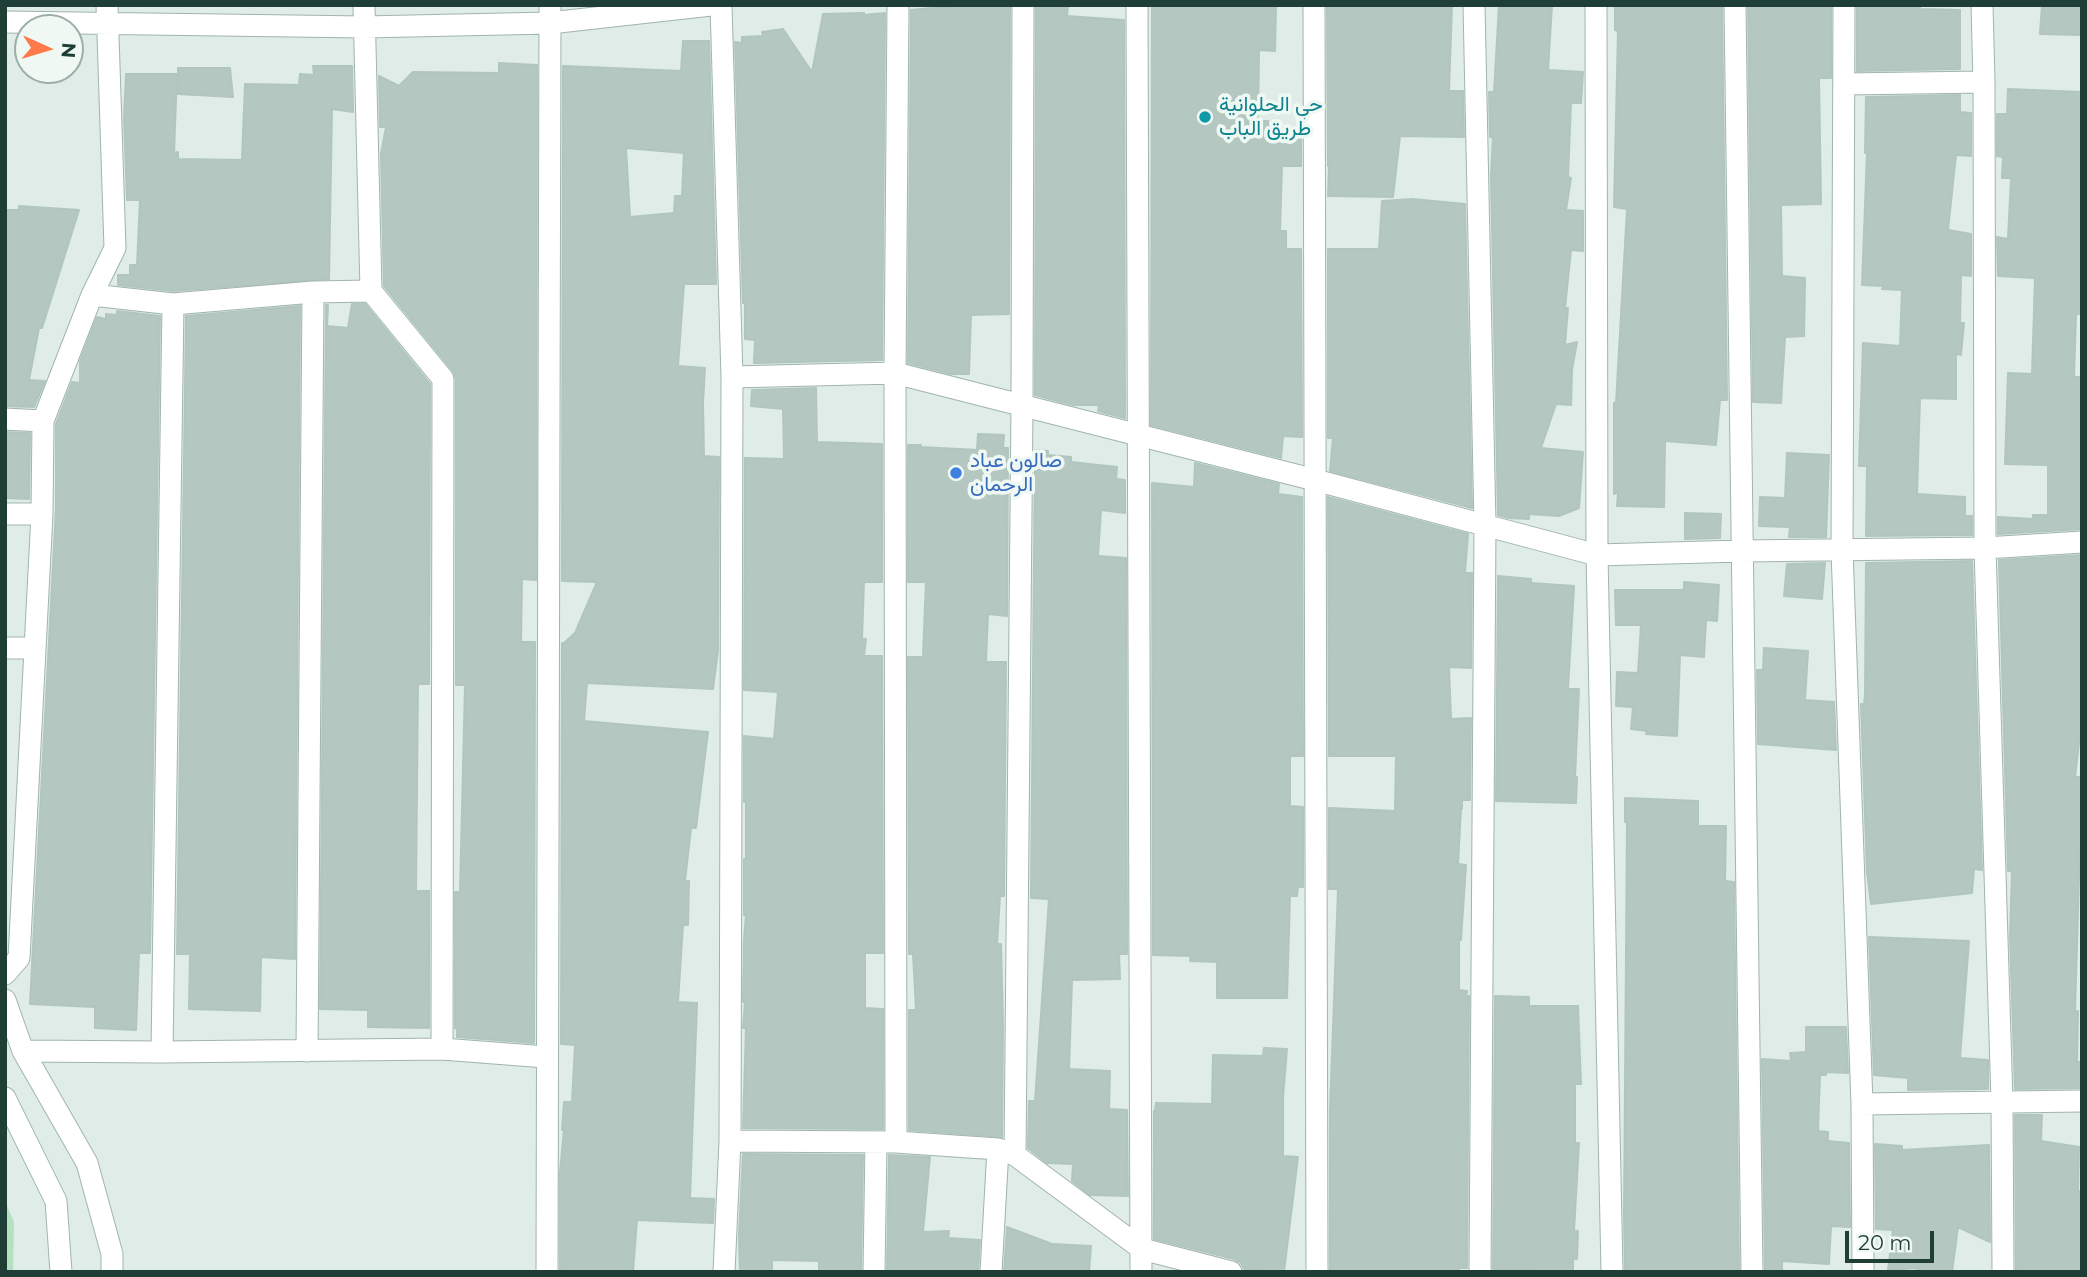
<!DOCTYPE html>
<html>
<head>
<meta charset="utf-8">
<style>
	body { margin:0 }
	#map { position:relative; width:2087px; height:1277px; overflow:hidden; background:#dfece7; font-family:Montserrat,sans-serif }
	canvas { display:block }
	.frame { position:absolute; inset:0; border:7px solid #1e3e36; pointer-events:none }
	.north { position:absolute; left:14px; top:14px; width:70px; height:70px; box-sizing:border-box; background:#f0f8f4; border:2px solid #9caea8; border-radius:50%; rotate:94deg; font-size:19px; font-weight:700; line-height:28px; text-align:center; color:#1e3e36 }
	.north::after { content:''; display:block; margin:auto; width:24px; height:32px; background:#ff7a4a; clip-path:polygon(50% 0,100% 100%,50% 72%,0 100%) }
	.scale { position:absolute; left:1845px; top:1231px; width:89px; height:32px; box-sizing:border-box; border:4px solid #1e3e36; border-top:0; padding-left:9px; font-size:21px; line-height:24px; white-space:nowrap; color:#1e3e36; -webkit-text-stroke:5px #f0f8f4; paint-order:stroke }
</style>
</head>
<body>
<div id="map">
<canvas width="2087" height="1277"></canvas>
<div class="frame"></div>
<div class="north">N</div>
<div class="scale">20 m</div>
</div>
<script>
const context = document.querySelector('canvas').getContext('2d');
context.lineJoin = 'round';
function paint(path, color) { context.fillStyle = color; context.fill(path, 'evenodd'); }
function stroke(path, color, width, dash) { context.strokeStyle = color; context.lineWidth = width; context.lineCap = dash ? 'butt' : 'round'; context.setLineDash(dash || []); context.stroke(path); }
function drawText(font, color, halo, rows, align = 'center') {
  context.font = font + ' Montserrat,Vazirmatn,sans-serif'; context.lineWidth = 7; context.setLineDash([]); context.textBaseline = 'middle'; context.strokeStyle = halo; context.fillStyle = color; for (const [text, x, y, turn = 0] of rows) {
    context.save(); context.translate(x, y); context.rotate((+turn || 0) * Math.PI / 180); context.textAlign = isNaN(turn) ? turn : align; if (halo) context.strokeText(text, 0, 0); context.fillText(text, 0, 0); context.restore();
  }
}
paint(new Path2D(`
	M 5,1201 L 14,1222 L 13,1272 L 5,1272 Z`), '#b5e0c2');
const building = new Path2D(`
	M 962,5 L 1010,5 L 1009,314 L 971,315 L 969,374 L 951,374 L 908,363 L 911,10 Z
	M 1036,5 L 1068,5 L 1067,16 L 1124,20 L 1125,418 L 1098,411 L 1099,405 L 1073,405 L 1035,395 Z
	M 1152,5 L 1276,5 L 1275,51 L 1259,50 L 1258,121 L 1268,121 L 1269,127 L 1301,133 L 1301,166 L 1282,166 L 1280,231 L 1286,231 L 1286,249 L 1301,249 L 1302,437 L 1283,436 L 1281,458 L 1151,425 Z
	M 1327,5 L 1452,5 L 1449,91 L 1463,91 L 1464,137 L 1400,136 L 1393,197 L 1328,196 L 1329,166 L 1328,166 Z
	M 1499,5 L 1552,5 L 1548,70 L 1583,72 L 1581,103 L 1571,103 L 1568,177 L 1571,178 L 1566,210 L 1583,211 L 1583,251 L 1571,250 L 1565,308 L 1568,308 L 1565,345 L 1577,342 L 1572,370 L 1571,405 L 1556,404 L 1541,448 L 1583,452 L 1579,508 L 1559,516 L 1529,514 L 1529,519 L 1509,518 L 1498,515 L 1491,176 L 1493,137 L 1490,137 L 1489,92 L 1494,92 Z
	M 1615,5 L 1722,5 L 1727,400 L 1720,400 L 1716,445 L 1665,441 L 1664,507 L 1617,506 L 1618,492 L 1614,494 L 1614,403 L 1616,403 L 1627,209 L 1614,207 L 1618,31 L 1615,30 Z
	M 1748,5 L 1831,5 L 1831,78 L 1819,78 L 1821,204 L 1781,205 L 1782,276 L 1805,278 L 1804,336 L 1785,337 L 1781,403 L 1753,402 Z
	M 1857,5 L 1920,5 L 1920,9 L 1960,10 L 1960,69 L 1857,71 Z
	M 2042,5 L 2082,5 L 2082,35 L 2040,34 Z
	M 864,13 L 864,15 L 885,13 L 882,360 L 754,363 L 755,340 L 745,339 L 745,303 L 743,303 L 735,42 L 742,43 L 742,37 L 763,36 L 762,32 L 783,29 L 812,72 L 823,14 Z
	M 683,41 L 709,41 L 716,284 L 684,284 L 678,366 L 705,368 L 703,403 L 704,456 L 719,457 L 718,650 L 713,689 L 587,683 L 584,721 L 708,732 L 696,828 L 691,828 L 685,881 L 689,881 L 688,925 L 683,925 L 678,1002 L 697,1003 L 690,1198 L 714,1199 L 713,1223 L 637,1220 L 633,1272 L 560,1272 L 560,1172 L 564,1130 L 562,1130 L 564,1102 L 572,1102 L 575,1045 L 561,1044 L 562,643 L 564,643 L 575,633 L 597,582 L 562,581 L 563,66 L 681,71 ZM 626,148 L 684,153 L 682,196 L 675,196 L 674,213 L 630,217 Z
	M 499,63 L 537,65 L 536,580 L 522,579 L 521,642 L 535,642 L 534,1043 L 457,1037 L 457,1029 L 455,1028 L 455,892 L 460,892 L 465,685 L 456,685 L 456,379 L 453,371 L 384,286 L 381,154 L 386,127 L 380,127 L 379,76 L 399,86 L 413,72 L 499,73 Z
	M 313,66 L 352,66 L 353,112 L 332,109 L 329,279 L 173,291 L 118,285 L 118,275 L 130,275 L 130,265 L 137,265 L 140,200 L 127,200 L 124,117 L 126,74 L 177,74 L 174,153 L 178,152 L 178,159 L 242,160 L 245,84 L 299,85 L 300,74 L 314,75 Z
	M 178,68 L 230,68 L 233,97 L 178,94 Z
	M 2008,89 L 2082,92 L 2082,314 L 2076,314 L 2074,377 L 2082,377 L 2082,529 L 1998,534 L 1998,517 L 2033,519 L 2033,515 L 2048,515 L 2048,465 L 2005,464 L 2008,373 L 2032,374 L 2035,278 L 1998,276 L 1997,237 L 2008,239 L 2011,178 L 2002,178 L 2003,157 L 1997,156 L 1997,114 L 2007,114 Z
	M 1960,95 L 1960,112 L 1971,113 L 1971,156 L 1956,155 L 1948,230 L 1971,234 L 1971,276 L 1961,275 L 1960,323 L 1964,323 L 1961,355 L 1956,354 L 1956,399 L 1920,398 L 1917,494 L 1965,497 L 1965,516 L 1972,516 L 1972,535 L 1866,536 L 1867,466 L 1859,466 L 1863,343 L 1900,346 L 1902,290 L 1882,289 L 1884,286 L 1862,285 L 1867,153 L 1865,153 L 1866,97 Z
	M 1412,199 L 1465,204 L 1472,508 L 1330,471 L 1333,438 L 1328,438 L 1328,249 L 1379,249 L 1382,201 Z
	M 19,206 L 79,210 L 42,328 L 39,328 L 29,380 L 45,381 L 34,407 L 5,406 L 5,210 L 19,210 Z
	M 352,304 L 365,304 L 430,384 L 429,684 L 418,684 L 416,891 L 429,891 L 429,1028 L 368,1027 L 368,1010 L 320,1009 L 326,305 L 328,305 L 327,326 L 348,328 Z
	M 300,306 L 295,959 L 261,957 L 260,1011 L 189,1009 L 190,954 L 177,954 L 186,316 Z
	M 117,311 L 160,316 L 150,953 L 139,953 L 136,1030 L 95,1028 L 95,1007 L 30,1004 L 56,508 L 56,424 L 72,382 L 80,383 L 80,361 L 97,317 L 106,319 L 106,314 L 117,315 Z
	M 816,388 L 817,442 L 882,444 L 882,582 L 864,582 L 862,639 L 866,639 L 864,656 L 882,656 L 883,953 L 865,953 L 865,1008 L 883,1009 L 883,1129 L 743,1128 L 746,1028 L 743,1028 L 745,1002 L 743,1002 L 744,940 L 746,915 L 744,915 L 744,859 L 746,859 L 746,802 L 744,802 L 744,736 L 774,739 L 778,692 L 744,690 L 745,458 L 784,459 L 783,409 L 751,406 L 752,390 Z
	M 5,432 L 30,433 L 29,499 L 5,498 Z
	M 978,434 L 1004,435 L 1003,448 L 1008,448 L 1007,616 L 988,614 L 986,662 L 1006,662 L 1004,896 L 1000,896 L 997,944 L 1001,944 L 1003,1026 L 1002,1137 L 909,1130 L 909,1010 L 916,1010 L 913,954 L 909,954 L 908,657 L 923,657 L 926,582 L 908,582 L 908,445 L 921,445 L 921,447 L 977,450 Z
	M 1035,450 L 1048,451 L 1048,455 L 1071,457 L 1071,462 L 1117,467 L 1116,479 L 1125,480 L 1125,513 L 1101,510 L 1098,556 L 1126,558 L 1127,954 L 1119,954 L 1120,979 L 1072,980 L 1069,1069 L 1110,1071 L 1109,1109 L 1127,1110 L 1128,1196 L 1090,1195 L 1072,1181 L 1073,1164 L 1047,1163 L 1028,1148 L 1029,1101 L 1035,1101 L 1049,899 L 1031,898 Z
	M 1787,453 L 1829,455 L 1826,537 L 1789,537 L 1790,527 L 1759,526 L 1760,497 L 1785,498 Z
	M 1195,463 L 1279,484 L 1278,494 L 1302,497 L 1303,756 L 1290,756 L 1290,806 L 1303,807 L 1303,887 L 1298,887 L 1297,896 L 1290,896 L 1287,998 L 1217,998 L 1217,962 L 1190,961 L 1191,956 L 1153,955 L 1152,483 L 1194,487 Z
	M 1328,497 L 1468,534 L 1465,573 L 1472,573 L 1471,668 L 1449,667 L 1451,719 L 1471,718 L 1470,800 L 1462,800 L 1462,809 L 1461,809 L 1458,864 L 1466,865 L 1461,940 L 1459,940 L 1459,990 L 1467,991 L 1466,996 L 1469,996 L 1467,1268 L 1459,1268 L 1459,1272 L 1330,1272 L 1330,1111 L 1338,889 L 1329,889 L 1329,808 L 1395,811 L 1396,756 L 1329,756 Z
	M 1685,513 L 1721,514 L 1720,538 L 1685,539 Z
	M 2082,555 L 2082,718 L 2075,777 L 2082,777 L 2075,1011 L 2078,1011 L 2077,1062 L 2080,1062 L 2080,1088 L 2015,1089 L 2010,936 L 2012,871 L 2008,871 L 1999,560 Z
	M 1972,561 L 1982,870 L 1974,869 L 1972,893 L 1871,904 L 1867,872 L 1861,704 L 1864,705 L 1865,694 L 1866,563 Z
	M 1825,563 L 1822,599 L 1784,596 L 1787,564 Z
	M 1498,576 L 1531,579 L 1531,583 L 1574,586 L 1568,689 L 1579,689 L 1575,777 L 1577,777 L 1576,803 L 1496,801 Z
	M 1684,582 L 1719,585 L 1717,621 L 1706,620 L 1704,657 L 1680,655 L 1677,736 L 1646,734 L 1647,731 L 1631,729 L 1633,707 L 1616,706 L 1617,672 L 1638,673 L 1641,625 L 1616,625 L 1615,590 L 1684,590 Z
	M 1764,648 L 1808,651 L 1805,700 L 1834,702 L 1836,750 L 1758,744 L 1757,670 L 1763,670 Z
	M 1625,798 L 1698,801 L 1698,826 L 1726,826 L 1725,881 L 1734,882 L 1739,1272 L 1625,1272 L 1624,1215 L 1627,822 L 1625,822 Z
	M 1869,937 L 1969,941 L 1960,1058 L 1988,1060 L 1988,1089 L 1908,1090 L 1908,1078 L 1874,1075 Z
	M 1495,996 L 1529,997 L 1529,1006 L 1578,1006 L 1581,1084 L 1575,1084 L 1575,1143 L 1579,1143 L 1574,1231 L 1578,1231 L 1577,1259 L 1573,1259 L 1573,1272 L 1493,1269 Z
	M 1806,1027 L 1846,1027 L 1848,1073 L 1826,1072 L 1826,1075 L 1820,1075 L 1818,1131 L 1828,1132 L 1828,1141 L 1849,1143 L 1850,1227 L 1831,1226 L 1829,1264 L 1782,1261 L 1782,1272 L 1765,1272 L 1762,1059 L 1791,1061 L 1790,1053 L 1806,1052 Z
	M 1264,1048 L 1287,1049 L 1283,1097 L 1283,1156 L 1298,1157 L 1284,1272 L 1244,1269 L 1241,1263 L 1234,1259 L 1154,1239 L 1154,1111 L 1155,1111 L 1156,1103 L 1212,1104 L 1213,1055 L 1263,1056 Z
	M 2015,1115 L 2042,1115 L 2041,1141 L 2079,1147 L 2078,1191 L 2082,1192 L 2082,1272 L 2016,1272 Z
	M 1875,1144 L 1902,1146 L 1902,1150 L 1989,1145 L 1990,1242 L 1958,1227 L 1952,1272 L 1916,1272 L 1917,1268 L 1888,1270 L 1893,1230 L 1876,1229 Z
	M 743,1154 L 863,1155 L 861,1272 L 819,1272 L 819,1261 L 772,1260 L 772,1272 L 740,1272 L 739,1236 Z
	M 889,1155 L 930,1157 L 923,1232 L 949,1231 L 948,1238 L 980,1240 L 978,1272 L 887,1272 Z
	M 1007,1227 L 1052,1244 L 1091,1246 L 1089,1272 L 1004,1272 Z`);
paint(building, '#b4c7c0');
stroke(building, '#b1c6be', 2);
const minor = new Path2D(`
	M 364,5 L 371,291 L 443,379 L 442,1049
	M 721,5 L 732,377 L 730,1141 L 724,1272
	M 1137,5 L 1141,1272
	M 1314,5 L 1317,1272
	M 1474,5 L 1485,525 L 1480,1272
	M 1596,5 L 1597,555 L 1612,1272
	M 1735,5 L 1752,1272
	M 1844,5 L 1842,550 L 1862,1104 L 1863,1272
	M 1982,5 L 1984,82 L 1985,548 L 2002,1102 L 2003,1272
	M 5,22 L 364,27 L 550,23 L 711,5
	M 1845,84 L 1984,82
	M 92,295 L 173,304 L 313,292 L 371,291
	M 732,377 L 895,373 L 1315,480 L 1597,555 L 1742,551 L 1985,548 L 2082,542
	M 5,419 L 43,421
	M 5,514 L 42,514
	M 5,648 L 35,648
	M 5,974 L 19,958 L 42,514 L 43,421 L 92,295 L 115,248 L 107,5
	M 5,1000 L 23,1051 L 87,1163 L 112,1254 L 112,1272
	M 23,1051 L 162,1052 L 442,1049 L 546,1057
	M 307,1051 L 313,292
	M 162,1052 L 173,304
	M 5,1098 L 56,1201 L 61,1272
	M 1862,1104 L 2082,1101
	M 730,1141 L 896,1142 L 998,1149 L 1015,1155 L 1142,1249 L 1231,1272
	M 896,1142 L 895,373 L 898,5
	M 1015,1155 L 1022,406 L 1023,5
	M 547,1272 L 550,5
	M 874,1272 L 876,1142
	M 991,1272 L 998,1149`);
stroke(minor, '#a1b4ae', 23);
stroke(minor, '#fff', 21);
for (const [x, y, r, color] of [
	[1205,117,7,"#0f9aa8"],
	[956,473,7,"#3f7fe0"]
]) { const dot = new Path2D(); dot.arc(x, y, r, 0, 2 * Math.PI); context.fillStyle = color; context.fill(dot); stroke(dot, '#f0f8f4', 2.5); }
drawText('21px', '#0d838f', '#f0f8f4', [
	["حي الحلوانية",1219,105],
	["طريق الباب",1219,129]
], 'left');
drawText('21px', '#366cbe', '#f0f8f4', [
	["صالون عباد",970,461],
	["الرحمان",970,485]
], 'left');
</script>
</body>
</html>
